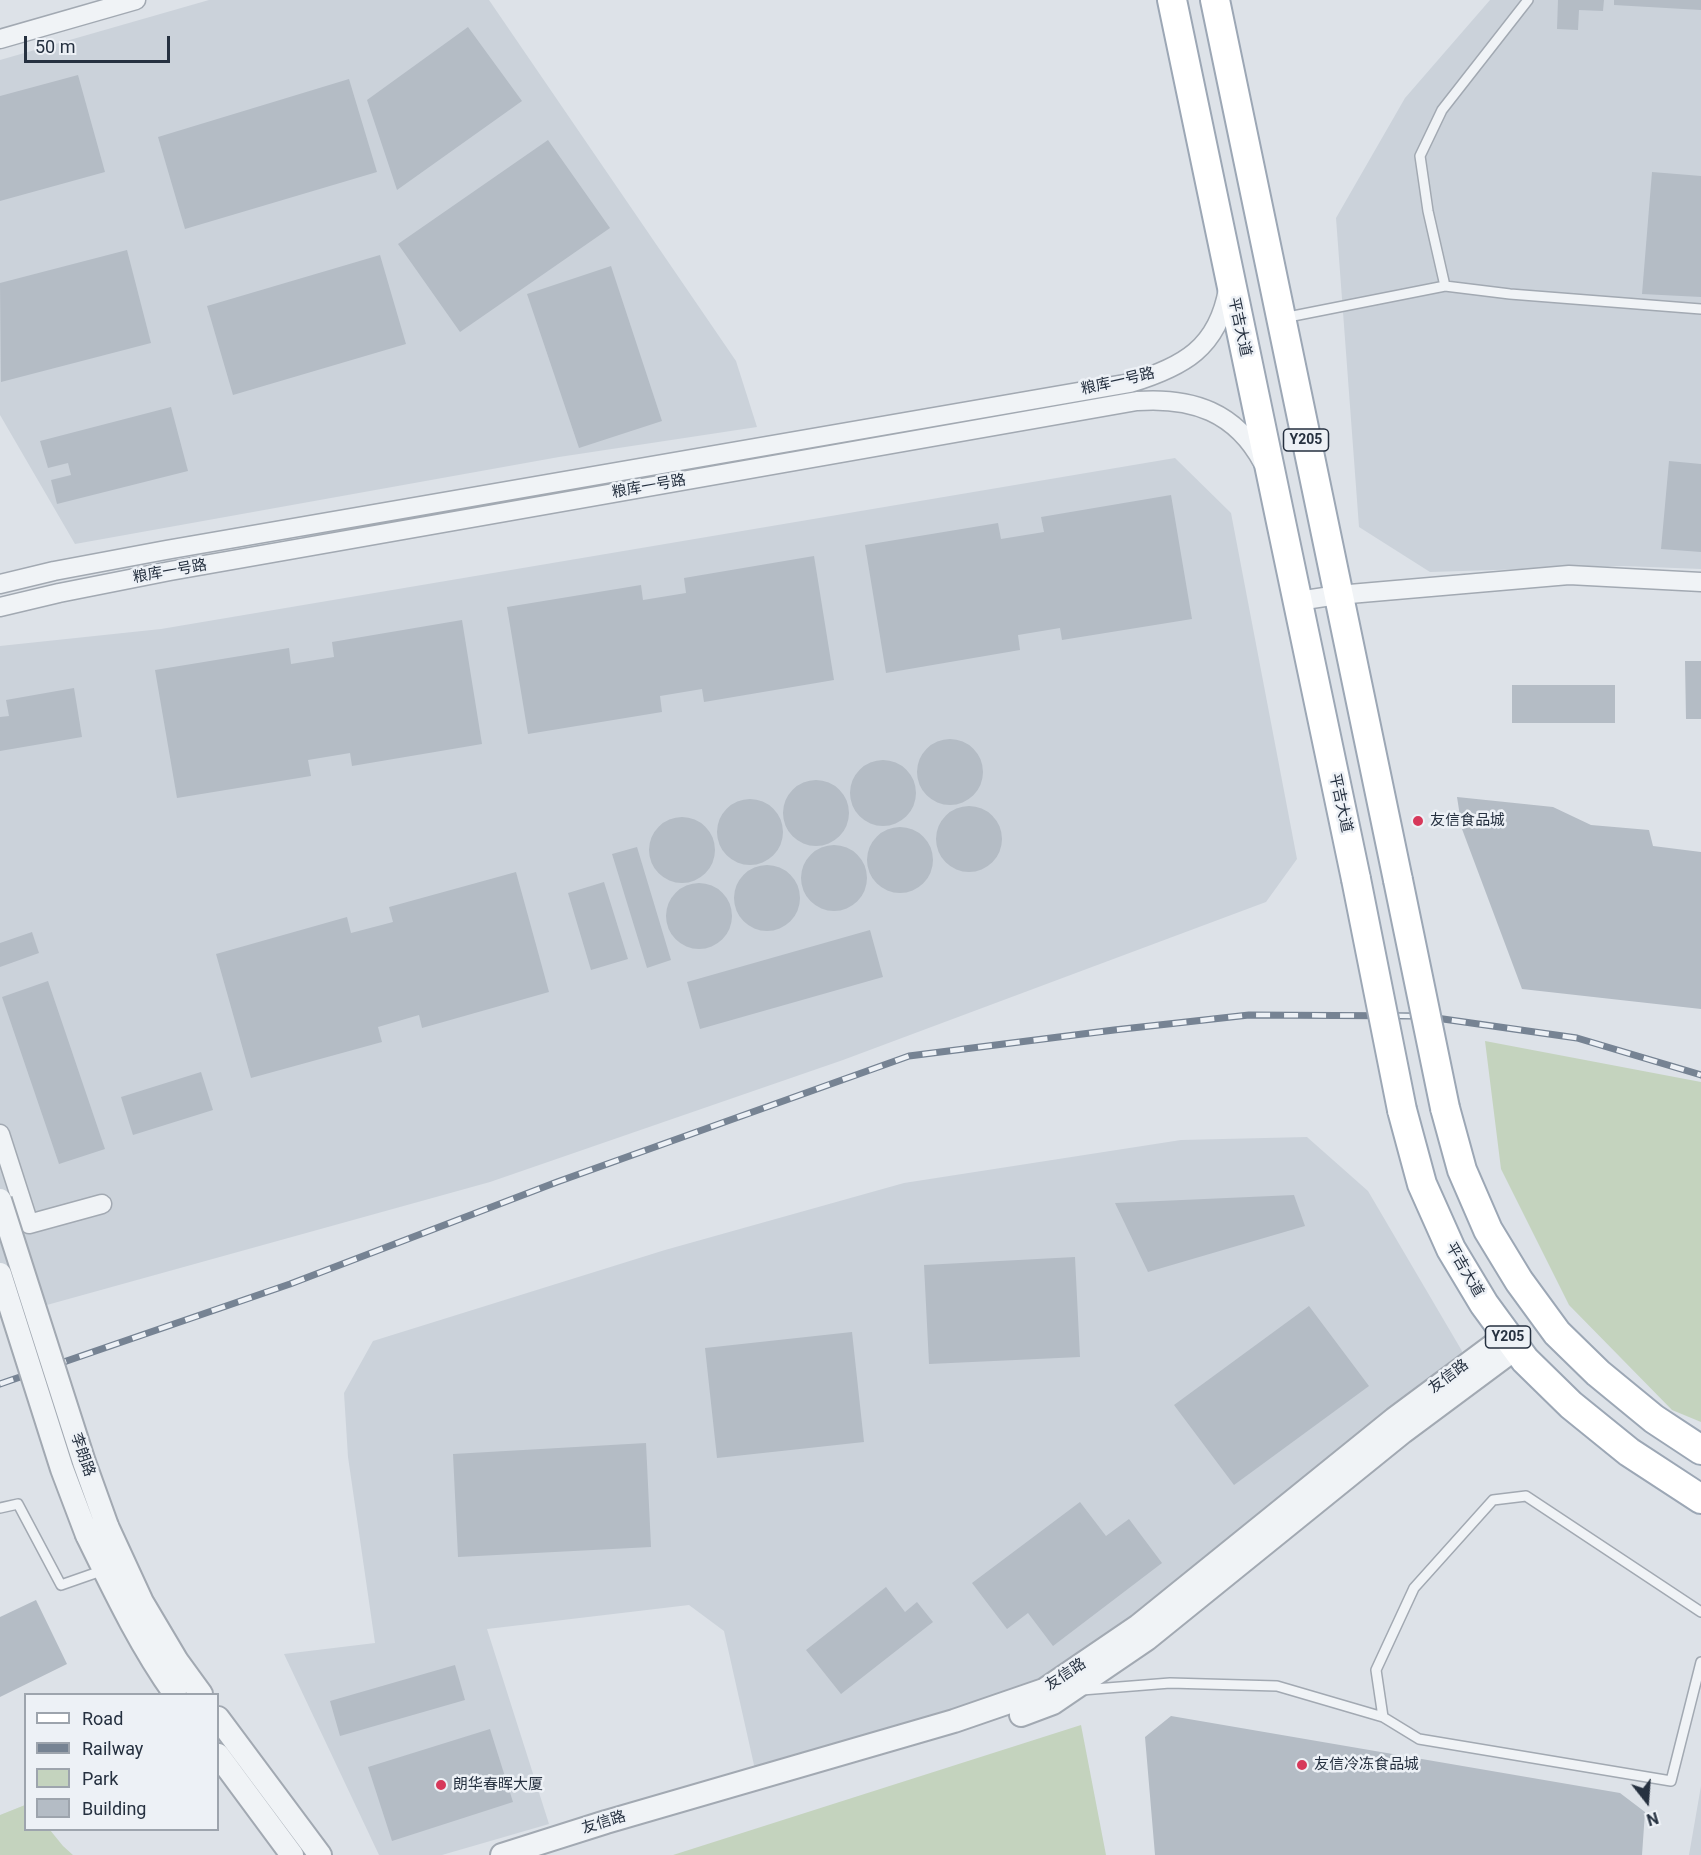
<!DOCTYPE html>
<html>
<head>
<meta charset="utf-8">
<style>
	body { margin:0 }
	#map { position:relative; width:1701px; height:1855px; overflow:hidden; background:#dde2e8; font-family:Roboto,sans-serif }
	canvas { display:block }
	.legend { position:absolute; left:24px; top:1693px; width:195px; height:138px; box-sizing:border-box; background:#edf1f6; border:2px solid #9da4ad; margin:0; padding:8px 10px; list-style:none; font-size:18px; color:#263140 }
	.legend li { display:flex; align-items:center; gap:12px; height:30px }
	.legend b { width:30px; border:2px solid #9da4ad }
	.north { position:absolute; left:1617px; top:1771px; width:60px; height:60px; -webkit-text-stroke:4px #edf1f6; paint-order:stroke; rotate:163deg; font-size:16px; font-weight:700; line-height:24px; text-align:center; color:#263140 }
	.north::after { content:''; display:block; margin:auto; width:21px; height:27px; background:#263140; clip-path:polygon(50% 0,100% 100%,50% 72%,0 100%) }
	.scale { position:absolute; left:24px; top:36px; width:146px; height:27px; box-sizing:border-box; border:3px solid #263140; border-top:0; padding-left:8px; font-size:18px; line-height:21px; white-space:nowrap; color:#263140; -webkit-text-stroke:4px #edf1f6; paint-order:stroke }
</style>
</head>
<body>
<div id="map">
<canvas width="1701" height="1855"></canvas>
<ul class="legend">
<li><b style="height:8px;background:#fff"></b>Road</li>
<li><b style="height:8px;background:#768393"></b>Railway</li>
<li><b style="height:16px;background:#c4d3be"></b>Park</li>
<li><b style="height:16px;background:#b4bcc5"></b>Building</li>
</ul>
<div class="north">N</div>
<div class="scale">50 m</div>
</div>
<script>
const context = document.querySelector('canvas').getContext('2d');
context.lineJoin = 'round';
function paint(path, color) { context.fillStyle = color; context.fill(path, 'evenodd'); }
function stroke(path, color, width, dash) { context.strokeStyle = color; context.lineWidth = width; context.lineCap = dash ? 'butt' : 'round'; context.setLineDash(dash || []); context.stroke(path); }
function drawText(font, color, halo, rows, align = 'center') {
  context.font = font + ' Roboto,"Noto Sans SC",sans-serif'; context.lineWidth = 5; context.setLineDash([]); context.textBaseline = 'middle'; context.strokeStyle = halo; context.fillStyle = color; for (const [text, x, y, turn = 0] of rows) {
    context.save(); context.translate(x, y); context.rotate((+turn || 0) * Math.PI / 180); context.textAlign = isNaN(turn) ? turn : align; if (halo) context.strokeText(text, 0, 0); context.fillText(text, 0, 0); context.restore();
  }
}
paint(new Path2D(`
	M 209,0 L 489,0 L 736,361 L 757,427 L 559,457 L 75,544 L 0,415 L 0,60 Z
	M 1490,0 L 1701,0 L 1701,569 L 1624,566 L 1430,572 L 1359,527 L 1336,218 L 1405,98 Z
	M 1175,458 L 1231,513 L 1297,859 L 1266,902 L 843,1060 L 490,1182 L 0,1318 L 0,646 L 161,629 Z
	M 1307,1137 L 1368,1191 L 1462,1351 L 1461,1368 L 1042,1692 L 756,1774 L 724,1631 L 689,1605 L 487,1629 L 549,1824 L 442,1855 L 379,1855 L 284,1654 L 375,1643 L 348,1457 L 344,1393 L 373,1341 L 665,1250 L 904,1183 L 1181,1140 Z
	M 1701,1786 L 1701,1855 L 1689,1855 Z`), '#cbd2da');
paint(new Path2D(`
	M 1485,1041 L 1701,1082 L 1701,1422 L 1672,1410 L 1569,1305 L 1501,1169 Z
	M 1081,1725 L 1106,1855 L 673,1855 Z
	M 25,1805 L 26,1830 L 50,1830 L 63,1846 L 73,1855 L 0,1855 L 0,1815 Z`), '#c4d3be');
paint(new Path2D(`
	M 1558,0 L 1604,0 L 1603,11 L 1579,10 L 1578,30 L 1557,29 Z
	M 1614,0 L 1701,0 L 1701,10 L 1614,5 Z
	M 468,27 L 522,101 L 397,190 L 367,100 Z
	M 78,75 L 105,172 L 0,201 L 0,96 Z
	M 349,79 L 377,172 L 185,229 L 158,137 Z
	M 548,140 L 610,228 L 460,332 L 398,244 Z
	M 1652,172 L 1701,176 L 1701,297 L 1642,294 Z
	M 127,250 L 151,343 L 1,382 L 0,283 Z
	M 380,255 L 406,344 L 233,395 L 207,306 Z
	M 611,266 L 662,421 L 579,448 L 527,294 Z
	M 171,407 L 188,471 L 57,504 L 51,480 L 71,475 L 68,463 L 48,468 L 40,441 Z
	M 1669,461 L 1701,464 L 1701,552 L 1661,549 Z
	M 1171,495 L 1192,619 L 1062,640 L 1060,628 L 1018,635 L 1020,650 L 886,673 L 865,545 L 998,523 L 1001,539 L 1044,532 L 1041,517 Z
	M 814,556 L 834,680 L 704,702 L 702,689 L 660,696 L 662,712 L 528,734 L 507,607 L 641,585 L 643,600 L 686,593 L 684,578 Z
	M 462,620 L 482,744 L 352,766 L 350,753 L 308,760 L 311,776 L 177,798 L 155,670 L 289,648 L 291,664 L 334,657 L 332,642 Z
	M 1685,661 L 1701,661 L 1701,719 L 1686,719 Z
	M 1512,685 L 1615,685 L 1615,723 L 1512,723 Z
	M 74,688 L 82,737 L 0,751 L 0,717 L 9,716 L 6,700 Z
	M917 772a33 33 0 1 1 66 0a33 33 0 1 1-66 0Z
	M850 793a33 33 0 1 1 66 0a33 33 0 1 1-66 0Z
	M783 813a33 33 0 1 1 66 0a33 33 0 1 1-66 0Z
	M 1457,797 L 1553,807 L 1591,825 L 1649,830 L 1653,846 L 1701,852 L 1701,1009 L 1522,989 L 1462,829 Z
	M717 832a33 33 0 1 1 66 0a33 33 0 1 1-66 0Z
	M936 839a33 33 0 1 1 66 0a33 33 0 1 1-66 0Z
	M649 850a33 33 0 1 1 66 0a33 33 0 1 1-66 0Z
	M867 860a33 33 0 1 1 66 0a33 33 0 1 1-66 0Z
	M801 878a33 33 0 1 1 66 0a33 33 0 1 1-66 0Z
	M 637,847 L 671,960 L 647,968 L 612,854 Z
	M734 898a33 33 0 1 1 66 0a33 33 0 1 1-66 0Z
	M 516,872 L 549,992 L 422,1028 L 419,1015 L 378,1027 L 382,1042 L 251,1078 L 216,954 L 347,917 L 351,933 L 393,922 L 389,907 Z
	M 604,882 L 628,959 L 591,970 L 568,893 Z
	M666 916a33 33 0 1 1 66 0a33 33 0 1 1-66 0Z
	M 870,930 L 883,977 L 700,1029 L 687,982 Z
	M 32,932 L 39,953 L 0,967 L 0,943 Z
	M 48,981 L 105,1149 L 59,1164 L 2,997 Z
	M 201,1072 L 213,1110 L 133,1135 L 121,1097 Z
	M 1294,1195 L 1305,1226 L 1148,1272 L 1115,1203 Z
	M 1075,1257 L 1080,1357 L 929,1364 L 924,1265 Z
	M 1309,1306 L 1369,1386 L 1234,1485 L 1174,1405 Z
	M 852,1332 L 864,1442 L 717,1458 L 705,1348 Z
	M 646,1443 L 651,1547 L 458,1557 L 453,1454 Z
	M 1080,1502 L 1106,1536 L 1129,1519 L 1162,1563 L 1053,1646 L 1028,1613 L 1007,1629 L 972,1583 Z
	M 886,1587 L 905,1612 L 917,1602 L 933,1622 L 841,1694 L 806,1650 Z
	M 36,1600 L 67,1664 L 0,1697 L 0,1617 Z
	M 455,1665 L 465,1700 L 340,1736 L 330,1701 Z
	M 1171,1716 L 1620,1793 L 1645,1812 L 1642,1855 L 1155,1855 L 1145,1737 Z
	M 490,1729 L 513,1802 L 392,1841 L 368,1767 Z`), '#b4bcc5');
const service = new Path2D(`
	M 1528,0 L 1442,110 L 1420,156 L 1428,211 L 1445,286 L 1510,294 L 1701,309
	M 1283,318 L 1445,286
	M 0,1508 L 18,1504 L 61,1585 L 104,1570
	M 1701,1612 L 1526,1496 L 1493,1500 L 1414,1588 L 1376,1670 L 1383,1717 L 1419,1739 L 1671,1781 L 1701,1662
	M 1082,1690 L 1170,1683 L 1277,1686 L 1383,1717`);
const minor = new Path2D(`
	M 0,39 L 136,0
	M 0,584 L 54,571 L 166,550 L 1130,383 C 1183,367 1218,348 1228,289
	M 1298,601 L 1338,595 L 1569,575 L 1701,582
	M 0,607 L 59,593 L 170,571 L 1137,401 C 1192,397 1236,412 1263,463
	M 0,1134 L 29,1224
	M 29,1224 L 102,1204`);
const tertiary = new Path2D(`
	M 107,1526 L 142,1602 L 177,1661 L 201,1694
	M 87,1535 C 114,1590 140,1645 175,1694
	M 1021,1715 L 1053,1703 L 1147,1639 L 1403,1432 L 1516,1348
	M 218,1718 L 320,1855
	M 218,1755 L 292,1855
	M 502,1855 L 606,1822 L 954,1721 L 1044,1690 L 1138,1626 L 1394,1419 L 1507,1335`);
const primary = new Path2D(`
	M 1172,0 C 1232,293 1295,586 1356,879
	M 1215,0 L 1398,880
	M 1445,1108 L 1462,1170 L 1488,1230 L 1519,1281 L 1557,1333 L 1598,1373 L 1654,1419 L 1701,1450
	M 1402,1110 L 1422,1184 L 1451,1249 L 1484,1304 L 1525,1360 L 1571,1405 L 1629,1452 L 1701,1499`);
stroke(service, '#a2a9b2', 12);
stroke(minor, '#a2a9b2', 21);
stroke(tertiary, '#a2a9b2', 26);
stroke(primary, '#9ca7b5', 32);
stroke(service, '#f0f3f6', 9);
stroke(minor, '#f0f3f6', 18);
stroke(tertiary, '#f0f3f6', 22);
stroke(primary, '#fff', 28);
const rail = new Path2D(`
	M 0,1384 L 290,1284 L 557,1182 L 909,1056 L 1114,1030 L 1249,1015 L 1422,1016 L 1577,1038 L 1701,1075`);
stroke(rail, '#768393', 7);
stroke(rail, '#edf1f6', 4.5, [14]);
const tertiaryBridge = new Path2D(`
	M 0,1200 L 84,1462 L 107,1526
	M 0,1274 L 62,1469 L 87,1535`);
const primaryBridge = new Path2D(`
	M 1356,879 L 1402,1110
	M 1398,880 L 1445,1108`);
stroke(tertiaryBridge, '#a2a9b2', 26, []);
stroke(primaryBridge, '#9ca7b5', 32, []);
stroke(tertiaryBridge, '#f0f3f6', 22);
stroke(primaryBridge, '#fff', 28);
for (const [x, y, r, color] of [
	[1418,821,6,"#d7385a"],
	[1302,1765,6,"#d7385a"],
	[441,1785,6,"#d7385a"]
]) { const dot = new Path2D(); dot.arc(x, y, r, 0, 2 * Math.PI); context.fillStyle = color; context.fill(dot); stroke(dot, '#edf1f6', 2); }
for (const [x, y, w] of [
	[1306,440,45],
	[1508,1337,45]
]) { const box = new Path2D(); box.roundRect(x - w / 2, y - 11, w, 22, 4.5); context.fillStyle = '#edf1f6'; context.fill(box); stroke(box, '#263140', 1.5); }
drawText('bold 14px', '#263140', null, [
	["Y205",1306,440],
	["Y205",1508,1337]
]);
drawText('15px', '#263140', '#edf1f6', [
	["平吉大道",1239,327,78],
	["粮库一号路",1118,382,-13],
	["粮库一号路",649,487,-10],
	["粮库一号路",170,572,-10],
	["平吉大道",1340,803,78],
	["平吉大道",1464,1270,60],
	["友信路",1449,1377,-37],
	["李朗路",82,1455,71],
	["友信路",1066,1675,-33],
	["友信路",604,1823,-17]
]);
drawText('15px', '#263140', '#edf1f6', [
	["友信食品城",1430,821],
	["友信冷冻食品城",1314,1765],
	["朗华春晖大厦",453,1785]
], 'left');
</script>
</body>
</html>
